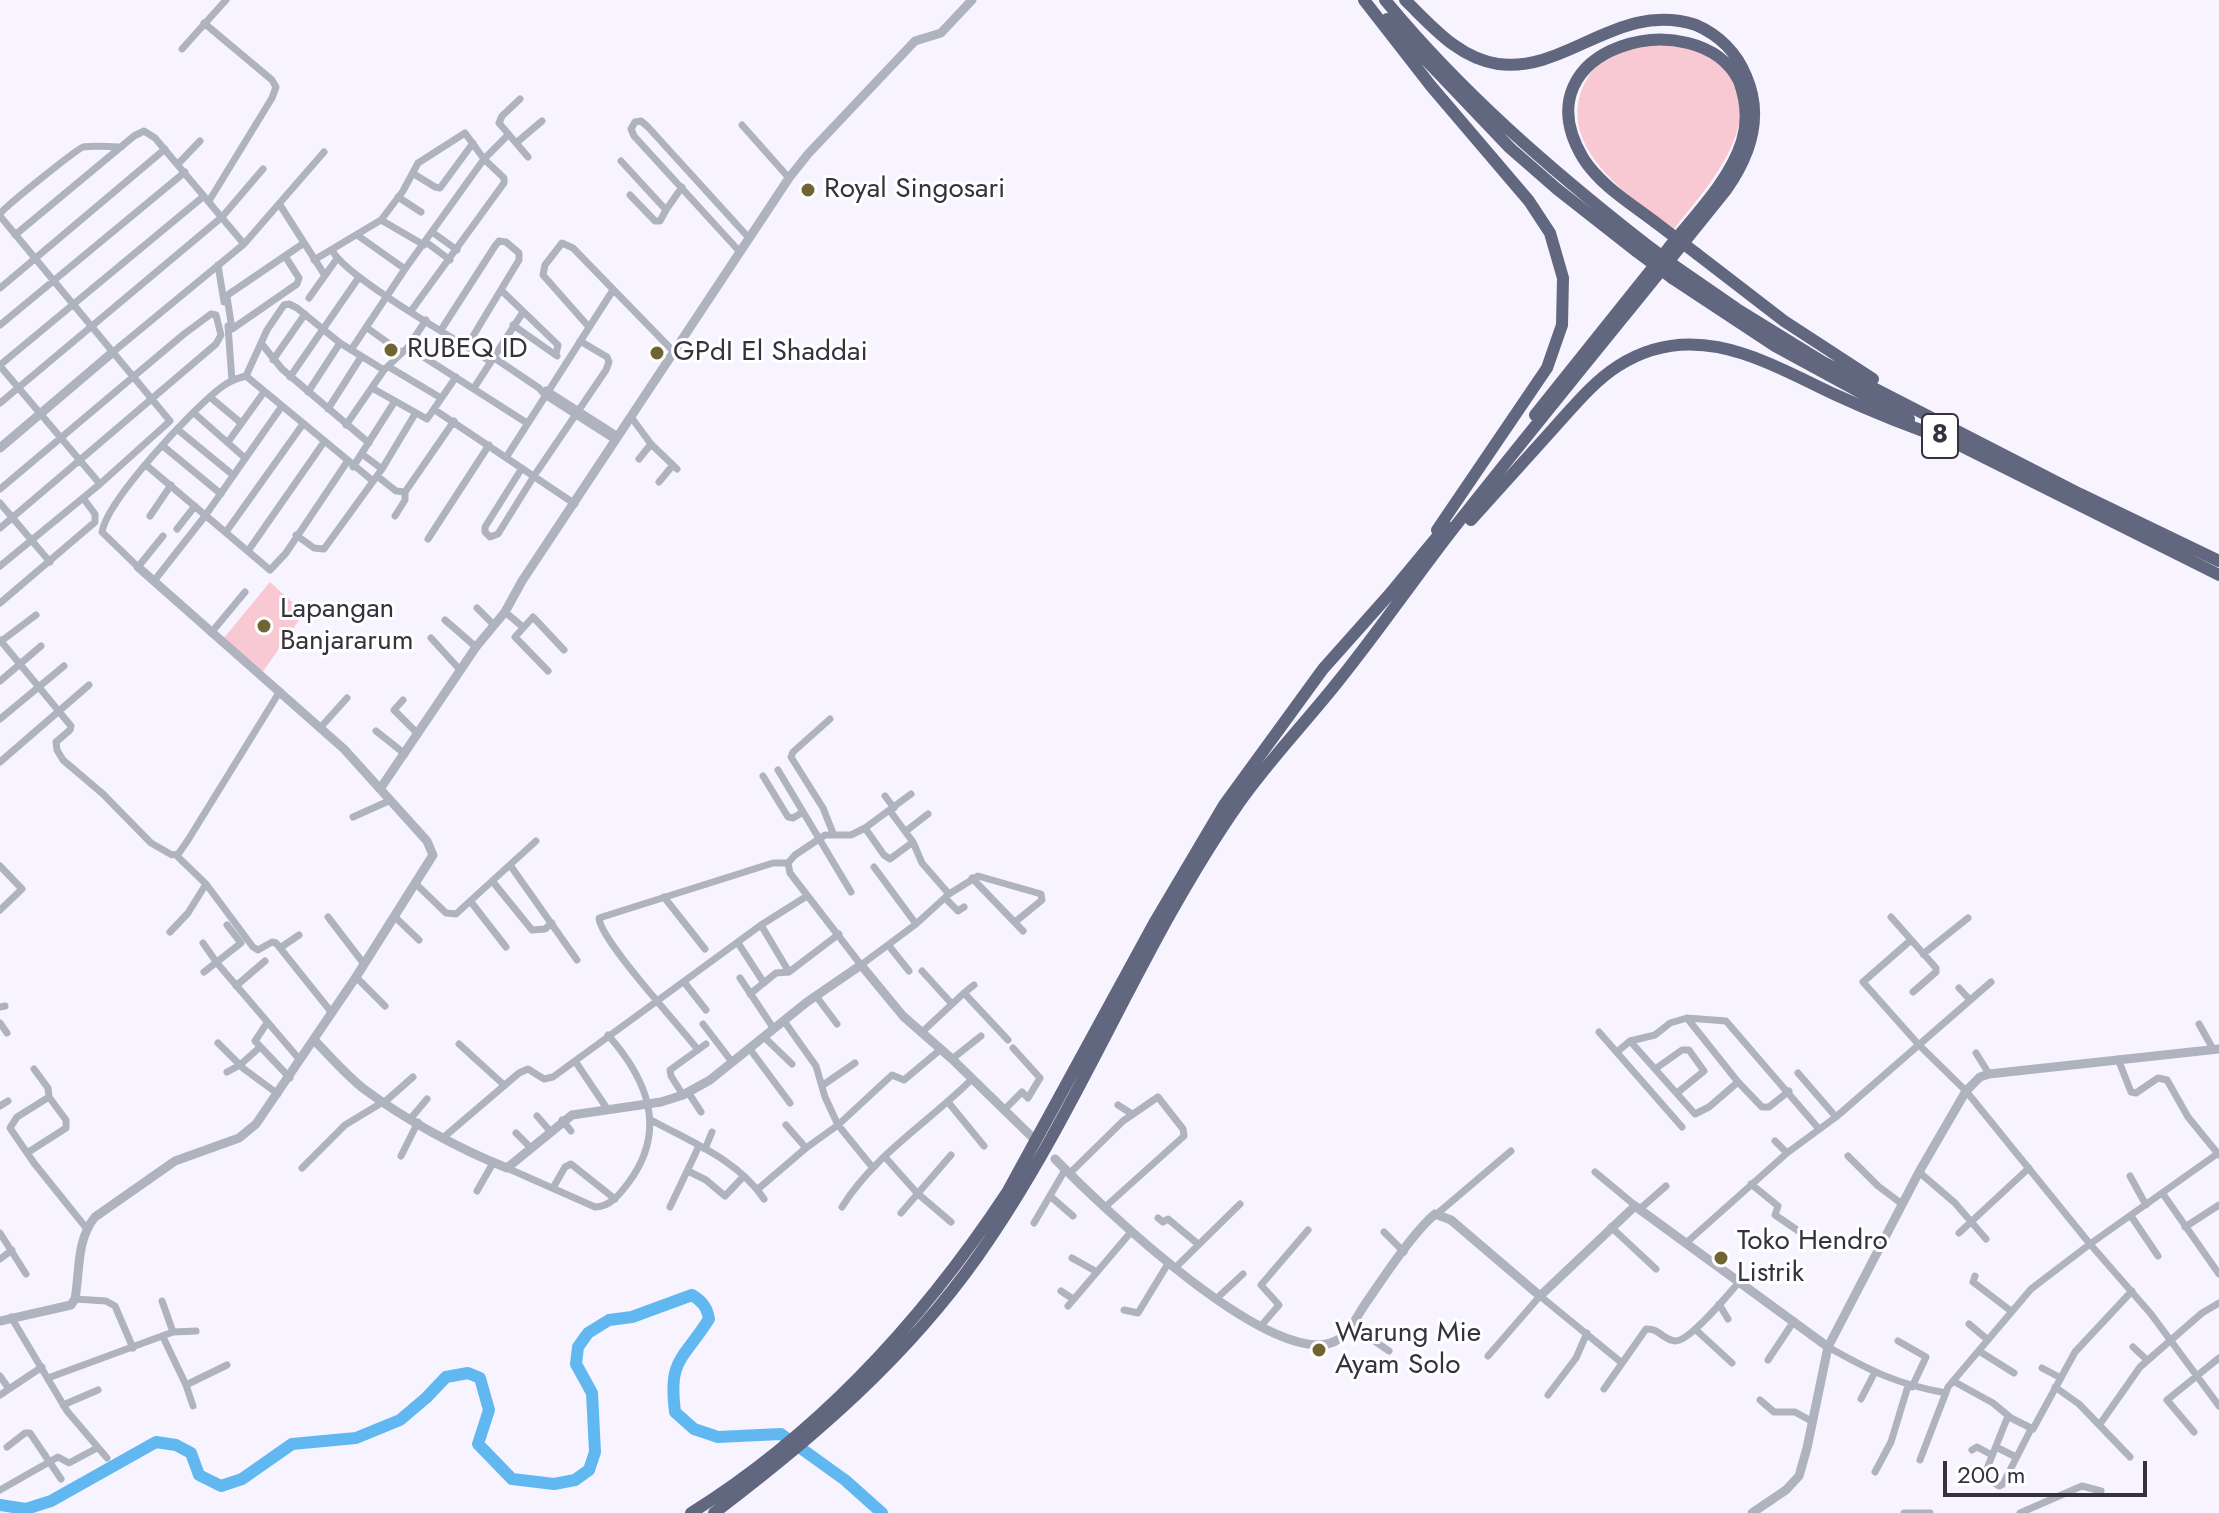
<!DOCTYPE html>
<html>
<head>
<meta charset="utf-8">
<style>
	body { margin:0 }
	#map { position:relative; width:2219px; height:1513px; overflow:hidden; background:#f8f4ff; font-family:Jost,sans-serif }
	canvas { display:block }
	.scale { position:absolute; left:1943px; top:1461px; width:204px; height:36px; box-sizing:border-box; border:4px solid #36323d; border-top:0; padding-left:10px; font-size:24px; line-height:28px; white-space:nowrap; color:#36323d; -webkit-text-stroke:6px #fff; paint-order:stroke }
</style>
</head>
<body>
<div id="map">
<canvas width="2219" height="1513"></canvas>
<div class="scale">200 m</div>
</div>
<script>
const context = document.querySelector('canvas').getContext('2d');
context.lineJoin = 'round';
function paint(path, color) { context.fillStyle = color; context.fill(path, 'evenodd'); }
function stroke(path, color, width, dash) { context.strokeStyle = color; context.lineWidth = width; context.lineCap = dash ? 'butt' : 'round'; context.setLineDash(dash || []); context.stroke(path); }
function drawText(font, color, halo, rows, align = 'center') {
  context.font = font + ' Jost,sans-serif'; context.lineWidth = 6; context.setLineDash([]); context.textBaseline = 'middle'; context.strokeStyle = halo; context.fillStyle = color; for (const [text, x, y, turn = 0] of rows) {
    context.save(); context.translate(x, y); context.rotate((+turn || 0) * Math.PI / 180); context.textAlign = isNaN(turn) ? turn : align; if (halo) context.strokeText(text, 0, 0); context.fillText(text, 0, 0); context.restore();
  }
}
paint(new Path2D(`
	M 1657,34 C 1686,37 1696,45 1717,63 C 1776,114 1708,186 1674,229 C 1624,194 1542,137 1594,68 C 1610,47 1631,36 1657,34 Z
	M 270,582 L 304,613 L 262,673 L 223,639 Z`), '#f9c9d3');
stroke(new Path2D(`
	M 0,1505 L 26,1509 L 51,1501 L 156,1442 L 176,1445 L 191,1453 L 199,1475 L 221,1486 L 242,1479 L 292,1444 L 356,1438 L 400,1420 L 426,1398 L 446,1377 L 468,1373 L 480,1378 L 489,1410 L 478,1444 L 512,1479 L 554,1484 L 575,1480 L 589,1470 L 595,1452 L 592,1393 L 576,1364 L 578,1347 L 588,1333 L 609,1320 L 632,1317 L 692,1295 C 702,1301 707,1307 709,1319 C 683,1360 668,1359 675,1412 L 694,1429 L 718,1437 L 781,1434 L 845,1480 L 882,1513`), '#61b8f1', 12);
stroke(new Path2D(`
	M 204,23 L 272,80 L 276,87 L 272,98 L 209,201
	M 182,49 L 226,0
	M 520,99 L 502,116 L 499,123 L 528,157
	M 742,125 L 789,178
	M 516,143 L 542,121
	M 621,161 L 666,210 L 682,187
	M 178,164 L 200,141
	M 414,174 L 435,187 L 440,188 L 473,143
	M 630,195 L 655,221 L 660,221 L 666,210
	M 398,197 L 421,212
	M 280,205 L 324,274
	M 0,214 C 3,208 77,149 83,147 C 95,145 109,147 121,147
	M 0,216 L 170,421 L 100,484 L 0,566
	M 381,220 L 424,245
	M 432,232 L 457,250
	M 15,235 L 134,136 L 144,131 L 155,138 L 244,244
	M 357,235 L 405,269
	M 426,242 L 450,260
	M 332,250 C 344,276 458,341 490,361
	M 740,252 L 634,136 L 631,129 L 635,122 L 641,121 L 648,127 L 749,238
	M 285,256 L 299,278 L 297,284 L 232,329 L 227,297 L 229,294 L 304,243
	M 314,260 L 381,220 L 403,191 L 418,163 L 465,133 L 484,159 L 504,178 L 504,183 L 411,311
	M 218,265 L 224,302
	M 0,288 L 165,149
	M 501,290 L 558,345 L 556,354
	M 309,298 L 336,260
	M 0,325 L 185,172
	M 513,325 L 557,356
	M 228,326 L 232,381
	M 588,326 L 543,275 L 545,265 L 562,243 L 573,248 L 674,352
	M 366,327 L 402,353
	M 441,330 L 495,246 L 499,241 L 506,242 L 519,253 L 519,260 L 467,346
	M 261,343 L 282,369 L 369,443
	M 408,347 L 527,423
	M 351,350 L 405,269 L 484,159 L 508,135
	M 113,352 L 244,244 L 324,152
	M 493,357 L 539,388 L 545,395 L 615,440
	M 273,360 L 305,314
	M 0,365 L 204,196
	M 0,366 L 100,484
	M 389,367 L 441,398
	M 246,376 L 373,481
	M 290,377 L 359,277
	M 372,388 L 427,419 L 456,377
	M 474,388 L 523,312
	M 546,390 L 618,436
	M 308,392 L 340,343
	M 210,397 L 241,423
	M 0,403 L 222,217 L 263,169
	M 328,409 L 361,357
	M 435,410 L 575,504
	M 194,413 L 245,458
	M 631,417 L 651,444 L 677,469
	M 346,425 L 384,370 L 408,347 L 426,320
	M 177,429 L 233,475
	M 228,442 L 264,392
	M 163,446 L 221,494
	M 362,454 L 382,469
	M 507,456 L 613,290
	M 639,459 L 651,444
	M 146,465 L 270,570 L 286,553 L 347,462
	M 353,467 L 395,401
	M 522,468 L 485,527 L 485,532 L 490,537 L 498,534 L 534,476 L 606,370 L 609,362 L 607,357 L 580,341
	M 377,476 L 396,491 L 405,492 L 454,421
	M 659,482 L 673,465
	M 0,489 L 184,334 L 211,314 L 216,315 L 221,335 L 216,344 L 0,528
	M 0,503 L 50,562
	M 150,516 L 171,485
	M 395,516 L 405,500 L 405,492
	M 177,529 L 195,506
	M 226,532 L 303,424
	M 296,535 L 314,548 L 324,549 L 382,469 L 415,414
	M 163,536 L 138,567 L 102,532 C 107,500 195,406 223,386 C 230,381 238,378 246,376 L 267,330 L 284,305 L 289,304 L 297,308 L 340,343 L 384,370
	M 428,539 L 489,445
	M 248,551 L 324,442
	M 154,581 L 205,516 L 282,406
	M 0,603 L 95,522 L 95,514 L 83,498
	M 477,608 L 494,625
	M 505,612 L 523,627
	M 445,620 L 476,647
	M 211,633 L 245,592
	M 431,638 L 461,671
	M 0,640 L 71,726 L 70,730 L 56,742 L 57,750 L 63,760 L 103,794 L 151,843 L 172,855 L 179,853 L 188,840 L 280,691
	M 0,642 L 36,615
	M 548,671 L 515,637 L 533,617 L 564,650
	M 0,681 L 41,646
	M 403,700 L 394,710 L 418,734
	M 0,719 L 64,666
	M 830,719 L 793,752 L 791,757 L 823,808 L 833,833
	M 320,728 L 347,698
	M 376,731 L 405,754
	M 0,762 L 89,685
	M 778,770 L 851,892
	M 763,776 L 788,817 L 793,818 L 803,812
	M 911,794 L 865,828 L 851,835 L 825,835 L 795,855 L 788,863 L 790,873 L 861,965 L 916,924 L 949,894 L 978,876 L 1041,894 L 1042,900 L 1015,922
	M 885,796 L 894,808
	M 890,811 L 913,842 L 922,863 L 949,894
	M 353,817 L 391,800
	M 865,828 L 884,855 L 890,859 L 913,842
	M 906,831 L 928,814
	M 176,855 L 206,884 L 253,947 L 258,950 L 272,942 L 276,943 L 332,1013
	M 510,865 L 577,960
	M 0,866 L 22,889 L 0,910
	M 874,867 L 916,924
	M 972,878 L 1023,931
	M 493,882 L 532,930 L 545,929 L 552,923
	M 415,883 L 446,913 L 456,914 L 536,841
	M 664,897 L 705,949
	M 945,898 L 958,911 L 964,907
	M 471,902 L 506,947
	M 394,916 L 419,940
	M 328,917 L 364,964
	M 1891,917 L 1936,968 L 1936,972 L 1913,992
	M 761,925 L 789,972
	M 170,932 L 188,913 L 206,884
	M 1911,940 L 1863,982 L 1919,1045 L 1966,1091 L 2090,1244 L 2151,1314 L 2219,1406
	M 203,943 L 217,963 L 300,1060
	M 738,943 L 764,983
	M 889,946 L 909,971
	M 280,948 L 299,935
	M 1923,954 L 1968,918
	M 922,971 L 952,1004
	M 204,972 L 241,943 L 227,925
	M 356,977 L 385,1006
	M 740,978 L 774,1029
	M 684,982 L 706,1010
	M 236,986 L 265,961
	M 1959,988 L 1970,1000
	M 964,993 L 974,985
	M 750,994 L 776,973 L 789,972 L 839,934
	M 816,996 L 837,1024
	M 0,1007 L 5,1006
	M 1687,1018 L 1738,1082 L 1762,1107 L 1769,1107 L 1789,1091
	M 784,1021 L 816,1066 L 825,1097 L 838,1125 L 873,1168
	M 0,1023 L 7,1033
	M 267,1023 L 255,1041 L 290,1078
	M 703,1024 L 732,1062
	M 2199,1024 L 2213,1049
	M 1599,1032 L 1682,1127
	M 921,1033 L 964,993 L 1008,1040
	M 764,1037 L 792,1064
	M 1630,1041 L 1695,1114 L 1709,1107 L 1738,1082
	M 218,1043 L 244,1069 L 278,1094
	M 459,1044 L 504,1085
	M 749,1048 L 790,1103
	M 698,1050 C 680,1026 600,940 599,918 L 773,863 L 788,863
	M 1617,1052 L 1630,1041 L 1655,1035 L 1670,1023 L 1687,1018 L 1726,1021 L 1819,1129
	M 1976,1053 L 1989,1074
	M 952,1059 L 981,1036
	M 2118,1059 L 2131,1092 L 2136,1093 L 2158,1078 L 2167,1080 L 2188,1117 L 2219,1155
	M 575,1061 L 608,1110
	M 34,1069 L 48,1088 L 49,1097
	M 1655,1069 L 1682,1050 L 1689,1050 L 1704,1071 L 1677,1093
	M 227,1072 L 240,1065 L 260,1047
	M 1798,1073 L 1836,1117
	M 823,1085 L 855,1063
	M 688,1092 L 701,1112
	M 683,1095 L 671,1076 L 670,1070 L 706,1044
	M 948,1102 L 984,1146
	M 1118,1105 L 1132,1114
	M 0,1106 L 8,1101
	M 1004,1110 L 1022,1092 L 1028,1098 L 1040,1078 L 1013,1048
	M 537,1116 L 550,1131
	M 411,1118 L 427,1099
	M 562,1120 L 571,1131
	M 651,1120 C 691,1142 738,1160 764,1199
	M 786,1125 L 806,1148
	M 516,1133 L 531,1148
	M 444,1137 L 519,1073 L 528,1069 L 544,1079 L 553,1077 L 761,925 L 807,896
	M 1775,1141 L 1787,1153
	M 705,1149 L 712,1132
	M 27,1153 L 66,1128 L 66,1120 L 49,1097 L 17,1117 L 10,1128 L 34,1163 L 87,1229
	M 401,1156 L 418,1122
	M 1848,1156 L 1878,1186 L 1902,1204
	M 885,1157 L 917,1193 L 951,1222
	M 302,1168 L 345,1125 L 388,1099 L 413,1077
	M 507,1168 L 595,1207 C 610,1207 620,1194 629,1182 C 668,1129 647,1079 608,1035
	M 688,1171 L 706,1180 L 725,1196 L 744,1176
	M 1595,1172 L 1637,1207
	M 1919,1172 L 1955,1203 L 1986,1239
	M 1069,1174 L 1123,1121 L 1158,1097 L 1183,1129 L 1184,1136 L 1104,1208
	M 2130,1176 L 2146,1205
	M 1751,1184 L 1778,1206 L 1775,1215 L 1800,1232
	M 553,1188 L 565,1167 L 571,1164 L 615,1199
	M 758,1189 L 806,1148 L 838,1125 L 892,1075 L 904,1080 L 941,1049
	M 477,1191 L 493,1163
	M 2163,1194 L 2219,1274
	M 1050,1196 L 1073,1216
	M 670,1207 L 699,1146
	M 842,1207 C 874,1155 929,1122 972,1079
	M 1641,1208 L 1666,1186
	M 901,1213 L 951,1155
	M 1438,1213 L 1511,1151
	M 2131,1216 L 2158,1256
	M 1158,1218 L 1163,1222 L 1168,1219 L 1198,1244
	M 1034,1223 L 1065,1170
	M 1611,1227 L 1656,1269
	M 2185,1227 L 2219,1205
	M 1384,1232 L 1404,1252
	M 0,1233 L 26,1274
	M 1959,1233 L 2029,1168
	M 1686,1243 L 1787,1153 L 1836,1117 L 1991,982
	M 1072,1258 L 1097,1272
	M 0,1259 L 12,1250
	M 1175,1268 L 1240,1204
	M 1975,1276 L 1973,1282 L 2011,1311
	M 1061,1291 L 1073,1299
	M 75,1299 L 106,1301 L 115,1306 L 133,1348
	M 1216,1299 L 1243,1274
	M 162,1301 L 173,1332
	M 1719,1304 L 1728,1319
	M 1068,1306 L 1131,1232
	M 1124,1310 L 1138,1313 L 1169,1262
	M 11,1317 L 67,1411 L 107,1458
	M 1969,1324 L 1988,1340
	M 1351,1325 L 1389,1351
	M 1260,1327 L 1279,1305 L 1261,1285 L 1308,1230
	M 1695,1329 L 1732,1363
	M 163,1337 L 186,1385 L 193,1406
	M 1898,1341 L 1926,1357 L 1912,1387
	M 1828,1347 C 1871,1371 1896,1384 1946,1393
	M 2133,1347 L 2147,1360
	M 1979,1351 L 2014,1373
	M 1488,1356 L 1540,1296 L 1622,1363
	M 1768,1360 L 1794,1321
	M 2042,1368 L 2061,1378
	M 0,1376 L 9,1389
	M 48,1378 L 173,1332 L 196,1331
	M 1953,1381 L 1993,1403 L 2011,1418 L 2033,1429 L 2075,1352 L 2132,1291
	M 186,1385 L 227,1365
	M 2055,1387 L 2079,1404 L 2130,1457
	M 1604,1389 L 1646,1329 C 1659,1328 1663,1340 1675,1341 C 1690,1342 1729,1293 1740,1281
	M 0,1395 L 42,1367
	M 1548,1395 L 1576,1358 L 1587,1333
	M 1861,1399 L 1875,1372
	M 1760,1400 L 1774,1412 L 1795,1412 L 1813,1422
	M 63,1405 L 98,1390
	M 2008,1416 L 1986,1471 L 1985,1477 L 1999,1486 L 2003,1484 L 2031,1429
	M 2100,1424 L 2140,1367 L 2202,1313 L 2219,1303
	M 2194,1432 L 2167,1400 L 2219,1358
	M 7,1447 L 25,1433 L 30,1433 L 61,1479
	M 1996,1447 L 2016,1457
	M 1972,1450 L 1977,1447 L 1992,1455
	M 1920,1460 L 1948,1387 L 2031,1289 L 2090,1244 L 2217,1154
	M 1875,1472 L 1891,1442 L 1908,1386
	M 0,1490 L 58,1457 L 69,1463 L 97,1448
	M 1904,1513 L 1930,1513
	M 2020,1513 L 2082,1486 L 2101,1491`), '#afb3bf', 7);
stroke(new Path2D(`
	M 0,448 L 113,352
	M 380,789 L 476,647 L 505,612 L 522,581 L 789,178 L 808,154 L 915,41 L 941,33 L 972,0
	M 314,1040 C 330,1056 346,1075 364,1089 C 404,1119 461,1150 507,1168 L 572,1115 L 661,1102 L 683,1095 L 710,1080 L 807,1002 L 861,965 L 903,1016 L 952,1059 L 1031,1136
	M 1055,1159 C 1096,1201 1279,1379 1339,1339 C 1351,1331 1359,1312 1368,1300 C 1385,1275 1413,1233 1435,1214 L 1451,1220 L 1540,1296 L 1635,1206 L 1828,1347
	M 0,1321 L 71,1305 L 75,1299 C 80,1272 76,1240 95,1217 L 175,1161 L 239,1138 L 256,1124 L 356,977 L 433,855 L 427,841 L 344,749 L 138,567
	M 1752,1513 L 1786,1490 L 1799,1476 L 1807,1448 L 1828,1347 L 1919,1172 L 1966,1091 L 1980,1077 L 1989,1074 L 2219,1049`), '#afb3bf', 9);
stroke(new Path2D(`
	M 1364,0 L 1431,86 L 1529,201 L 1550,233 L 1563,278 L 1562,325 L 1547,368 L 1437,530
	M 1385,0 C 1461,92 1550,169 1643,242
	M 1387,19 L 1510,148 L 1557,189 L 1636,251
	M 1697,254 L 1784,321 L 1873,379
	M 1679,269 L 1737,309 L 1823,362 L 2080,494 L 2219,561
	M 1672,278 L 1775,346 L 1909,419
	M 1535,415 C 1579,360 1623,305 1667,250 C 1694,216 1729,182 1742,141 C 1748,121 1746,100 1739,81 C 1698,0 1516,45 1583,158 C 1600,185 1630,203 1655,222
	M 1943,437 L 2219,575
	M 1471,520 C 1498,490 1526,459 1553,429 C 1573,407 1593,382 1618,366 C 1694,317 1766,362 1836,395 C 1873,412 1910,427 1949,440
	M 691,1513 C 821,1432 925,1317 1008,1191 L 1156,920 L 1224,805 L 1323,669 L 1388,596 L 1446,526
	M 714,1513 C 813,1438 906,1358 978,1256 C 1079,1113 1139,946 1239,803 C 1269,760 1307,721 1340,679 C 1377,633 1410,585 1446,538 C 1538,421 1633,306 1726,190 C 1750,156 1764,117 1746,76 C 1737,53 1719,35 1696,25 C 1618,0 1568,73 1498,64 C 1458,58 1432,26 1405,0`), '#60677e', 12);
stroke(new Path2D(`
	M 1655,222 L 1697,254
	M 1643,242 L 1679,269
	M 1636,251 L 1672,278`), '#60677e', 12);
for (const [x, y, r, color] of [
	[808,190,8,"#706532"],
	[391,350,8,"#706532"],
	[657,353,8,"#706532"],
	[264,626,8,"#706532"],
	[1721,1258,8,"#706532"],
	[1319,1350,8,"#706532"]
]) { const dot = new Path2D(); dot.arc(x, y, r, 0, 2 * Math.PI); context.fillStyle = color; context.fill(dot); stroke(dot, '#fff', 3); }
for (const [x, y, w] of [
	[1940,436,36]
]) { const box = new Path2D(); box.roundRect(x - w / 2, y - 22, w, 44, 6); context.fillStyle = '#fff'; context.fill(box); stroke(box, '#36323d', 2); }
drawText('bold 26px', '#36323d', null, [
	["8",1940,436]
]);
drawText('28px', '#36323d', '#fff', [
	["Royal Singosari",824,190],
	["RUBEQ ID",407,350],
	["GPdI El Shaddai",673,353],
	["Lapangan",280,610],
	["Banjararum",280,642],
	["Toko Hendro",1737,1242],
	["Listrik",1737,1274],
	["Warung Mie",1335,1334],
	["Ayam Solo",1335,1366]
], 'left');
</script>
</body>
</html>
